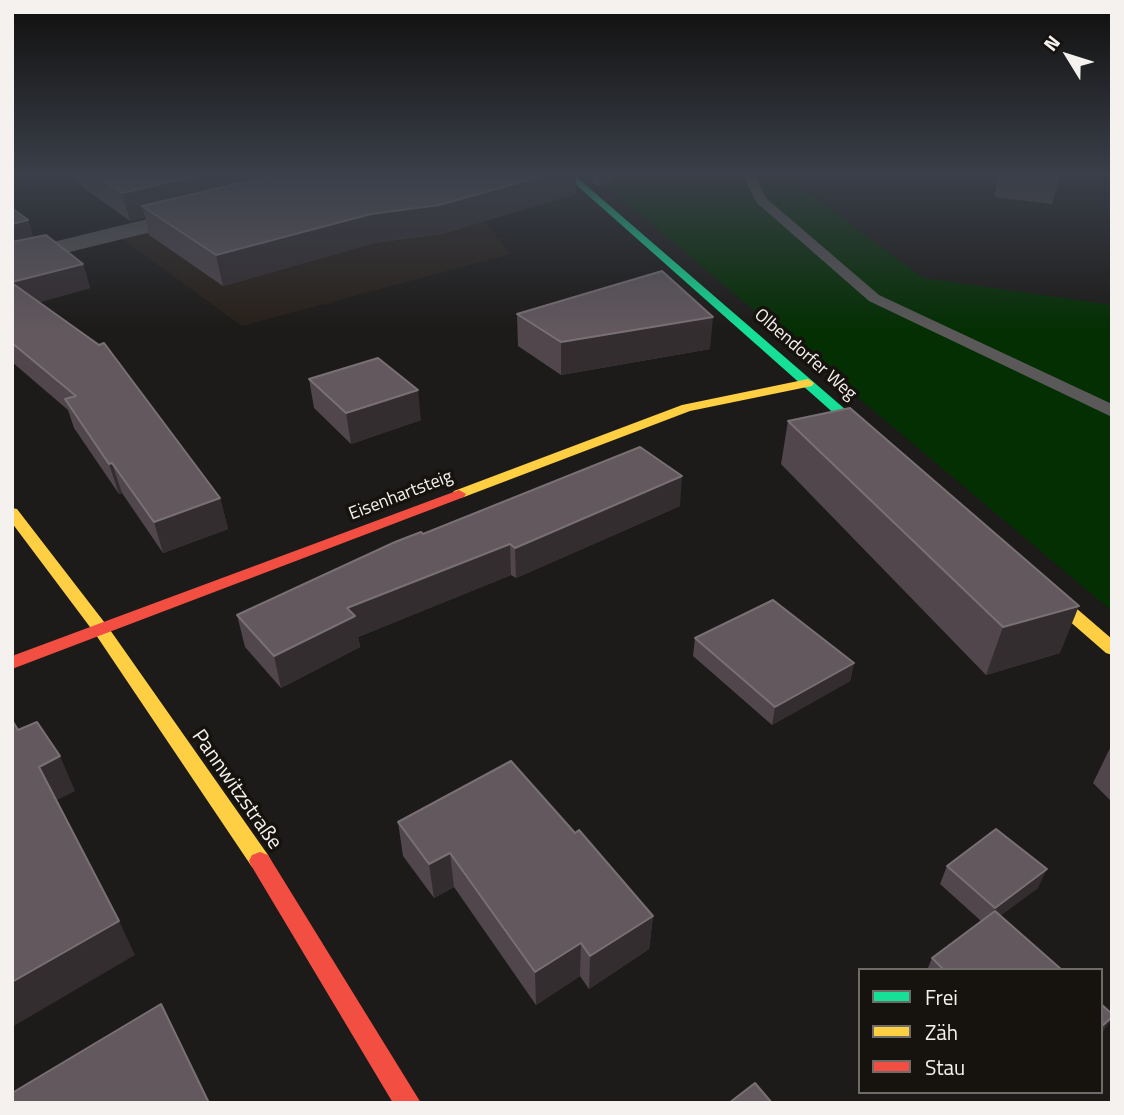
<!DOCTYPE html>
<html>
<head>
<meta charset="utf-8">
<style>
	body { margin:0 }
	#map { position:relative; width:1124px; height:1115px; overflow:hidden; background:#1d1b19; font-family:"Titillium Web",sans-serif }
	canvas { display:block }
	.frame { position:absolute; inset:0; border:14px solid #f4f1ee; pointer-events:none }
	.legend { position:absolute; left:858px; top:968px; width:245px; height:126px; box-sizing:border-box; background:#16120e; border:2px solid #6f6b68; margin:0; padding:9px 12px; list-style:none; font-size:21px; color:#f4f1ee }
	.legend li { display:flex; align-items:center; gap:14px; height:35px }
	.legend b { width:35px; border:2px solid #6f6b68 }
	.north { position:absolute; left:1033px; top:21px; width:70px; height:70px; -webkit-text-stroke:5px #16120e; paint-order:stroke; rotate:308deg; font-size:19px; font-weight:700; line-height:28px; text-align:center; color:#f4f1ee }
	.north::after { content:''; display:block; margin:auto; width:24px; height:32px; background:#f4f1ee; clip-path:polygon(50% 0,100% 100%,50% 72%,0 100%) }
</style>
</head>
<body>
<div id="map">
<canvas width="1124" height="1115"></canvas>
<div class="frame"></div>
<ul class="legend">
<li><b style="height:9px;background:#16e098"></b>Frei</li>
<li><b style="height:9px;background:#ffcf43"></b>Zäh</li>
<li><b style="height:9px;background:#f24e42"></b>Stau</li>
</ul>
<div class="north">N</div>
</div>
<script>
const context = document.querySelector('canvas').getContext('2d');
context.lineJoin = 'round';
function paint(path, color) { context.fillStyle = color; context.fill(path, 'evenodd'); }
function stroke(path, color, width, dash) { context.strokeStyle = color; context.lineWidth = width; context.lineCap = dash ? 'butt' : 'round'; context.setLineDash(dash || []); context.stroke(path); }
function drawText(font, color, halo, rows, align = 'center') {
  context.font = font + ' "Titillium Web",sans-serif'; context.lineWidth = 7; context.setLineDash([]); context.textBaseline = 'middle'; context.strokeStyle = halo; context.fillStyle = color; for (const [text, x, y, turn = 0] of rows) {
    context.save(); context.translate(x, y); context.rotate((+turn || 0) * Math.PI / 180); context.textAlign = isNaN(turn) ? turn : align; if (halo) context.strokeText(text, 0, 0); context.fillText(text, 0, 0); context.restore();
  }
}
paint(new Path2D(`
	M 385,174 L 444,174 L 511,254 L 242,326 L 122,239 Z`), '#282019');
paint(new Path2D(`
	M 592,174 L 783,174 L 923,278 L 1112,305 L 1112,611 Z`), '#042f03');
paint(new Path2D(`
	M 742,174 L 754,174 L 766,198 L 879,295 L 1112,404 L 1112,417 L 869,301 L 757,203 Z`), '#5a5858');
paint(new Path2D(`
	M 197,207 L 205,209 L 208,214 L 205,219 L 12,266 L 12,252 Z`), '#5a5858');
paint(new Path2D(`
	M 564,174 L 573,174 L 883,442 L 885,445 L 883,448 L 873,448 Z`), '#16e098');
paint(new Path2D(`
	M 808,379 L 814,383 L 812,386 L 690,411 L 464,497 L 459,498 L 452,494 L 454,491 L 682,405 Z
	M 12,508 L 17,509 L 108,627 L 268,855 L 271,861 L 268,867 L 260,870 L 252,867 L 96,635 L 12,523 Z
	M 1034,576 L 1040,577 L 1112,639 L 1112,655 L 1106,653 L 1028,585 L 1026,581 Z`), '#ffcf43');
paint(new Path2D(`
	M 459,490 L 466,494 L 464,497 L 12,669 L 12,656 Z
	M 260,852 L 268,855 L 421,1103 L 393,1103 L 252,867 L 249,861 L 252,855 Z`), '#f24e42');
paint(new Path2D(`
	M 69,174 L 576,174 L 576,194 L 441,234 L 374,243 L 223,286 L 149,235 L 145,217 L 130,221 L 85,189 Z
	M 584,174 L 613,174 L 613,183 L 599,187 Z
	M 999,174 L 1061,174 L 1052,204 L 994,197 Z
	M 12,208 L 28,220 L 33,237 L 83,264 L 90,288 L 39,302 L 220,498 L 228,529 L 163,553 L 122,493 L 119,494 L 74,428 L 68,410 L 12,362 Z
	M 517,314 L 710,349 L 561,375 L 518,346 Z
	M 309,379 L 421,420 L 351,444 L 314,408 Z
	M 788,421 L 1060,653 L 986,675 L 781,464 Z
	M 680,506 L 516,578 L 511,575 L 358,637 L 360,647 L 281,688 L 245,647 L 237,615 L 423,534 Z
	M 695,638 L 854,663 L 850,681 L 772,725 L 693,656 Z
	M 1112,744 L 1112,802 L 1093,783 Z
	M 398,822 L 575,833 L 653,916 L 649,949 L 589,989 L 580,976 L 536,1005 L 454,887 L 434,898 L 403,856 Z
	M 947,866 L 1038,888 L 1000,915 L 1062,970 L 927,970 L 932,958 L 981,921 L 940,884 Z`), '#50464c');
paint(new Path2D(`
	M 204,174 L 323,174 L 142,206 L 145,217 L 130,221 L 122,193 Z
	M 550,174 L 576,174 L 576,194 L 441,234 L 374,243 L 223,286 L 216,255 L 371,214 Z
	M 599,174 L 613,174 L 613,183 L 599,187 Z
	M 28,220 L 35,244 L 12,250 L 12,224 Z
	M 83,264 L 90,288 L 20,308 L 12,286 L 12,282 Z
	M 713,317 L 710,349 L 561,375 L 561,342 Z
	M 418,390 L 421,420 L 351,444 L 346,413 Z
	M 112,463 L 122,493 L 119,494 L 109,464 Z
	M 682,476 L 680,506 L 516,578 L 515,548 Z
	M 220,498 L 228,529 L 163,553 L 154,522 Z
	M 510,544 L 511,575 L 358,637 L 360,647 L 281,688 L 274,656 L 347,608 Z
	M 1079,606 L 1060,653 L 986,675 L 1003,627 Z
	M 854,663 L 850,681 L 772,725 L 775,707 Z
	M 60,756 L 75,791 L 55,801 L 39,767 Z
	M 450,853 L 454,887 L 434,898 L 429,864 Z
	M 1047,869 L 1038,888 L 987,926 L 995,908 Z
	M 653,916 L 649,949 L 589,989 L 590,956 Z
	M 119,921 L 135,955 L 12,1027 L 12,982 Z
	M 581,943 L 580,976 L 536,1005 L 535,972 Z
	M 1112,1017 L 1112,1019 L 1101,1034 L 1101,1027 Z`), '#342d30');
const building = new Path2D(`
	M 94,174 L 204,174 L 122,193 Z
	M 279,174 L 550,174 L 439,205 L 371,214 L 216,255 L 142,206 Z
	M 12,208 L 28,220 L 12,224 Z
	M 46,235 L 83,264 L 12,282 L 12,242 Z
	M 662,271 L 713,317 L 561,342 L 517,314 Z
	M 12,283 L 99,345 L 104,343 L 220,498 L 154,522 L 112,463 L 109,464 L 65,399 L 76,396 L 12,343 Z
	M 378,358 L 418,390 L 346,413 L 309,379 Z
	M 850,408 L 1079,606 L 1003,627 L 788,421 Z
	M 640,447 L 682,476 L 515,548 L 510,544 L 347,608 L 355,616 L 274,656 L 237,615 L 395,542 L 421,532 L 423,534 Z
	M 773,600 L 854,663 L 775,707 L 695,638 Z
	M 12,720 L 18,730 L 37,722 L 60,756 L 39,767 L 119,921 L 12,982 Z
	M 511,761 L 575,833 L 579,830 L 653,916 L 590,956 L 581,943 L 535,972 L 450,853 L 429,864 L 398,822 Z
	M 996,829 L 1047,869 L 995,908 L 947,866 Z
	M 995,911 L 1062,970 L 944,970 L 932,958 Z
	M 161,1004 L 209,1103 L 12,1103 L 12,1093 Z
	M 1101,1004 L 1112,1014 L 1112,1017 L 1101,1027 Z
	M 755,1083 L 772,1103 L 729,1103 Z`);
paint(building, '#62585e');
stroke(building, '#797074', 2);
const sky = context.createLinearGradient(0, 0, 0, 330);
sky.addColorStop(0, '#100f0e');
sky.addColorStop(0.53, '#3a3f49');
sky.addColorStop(1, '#3a3f4900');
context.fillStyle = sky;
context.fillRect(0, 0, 1124, 330);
drawText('18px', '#f4f1ee', '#16120e', [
	["Olbendorfer Weg",805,355,41],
	["Eisenhartsteig",401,496,-21]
]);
drawText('21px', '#f4f1ee', '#16120e', [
	["Pannwitzstraße",236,790,55]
]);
</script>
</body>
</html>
